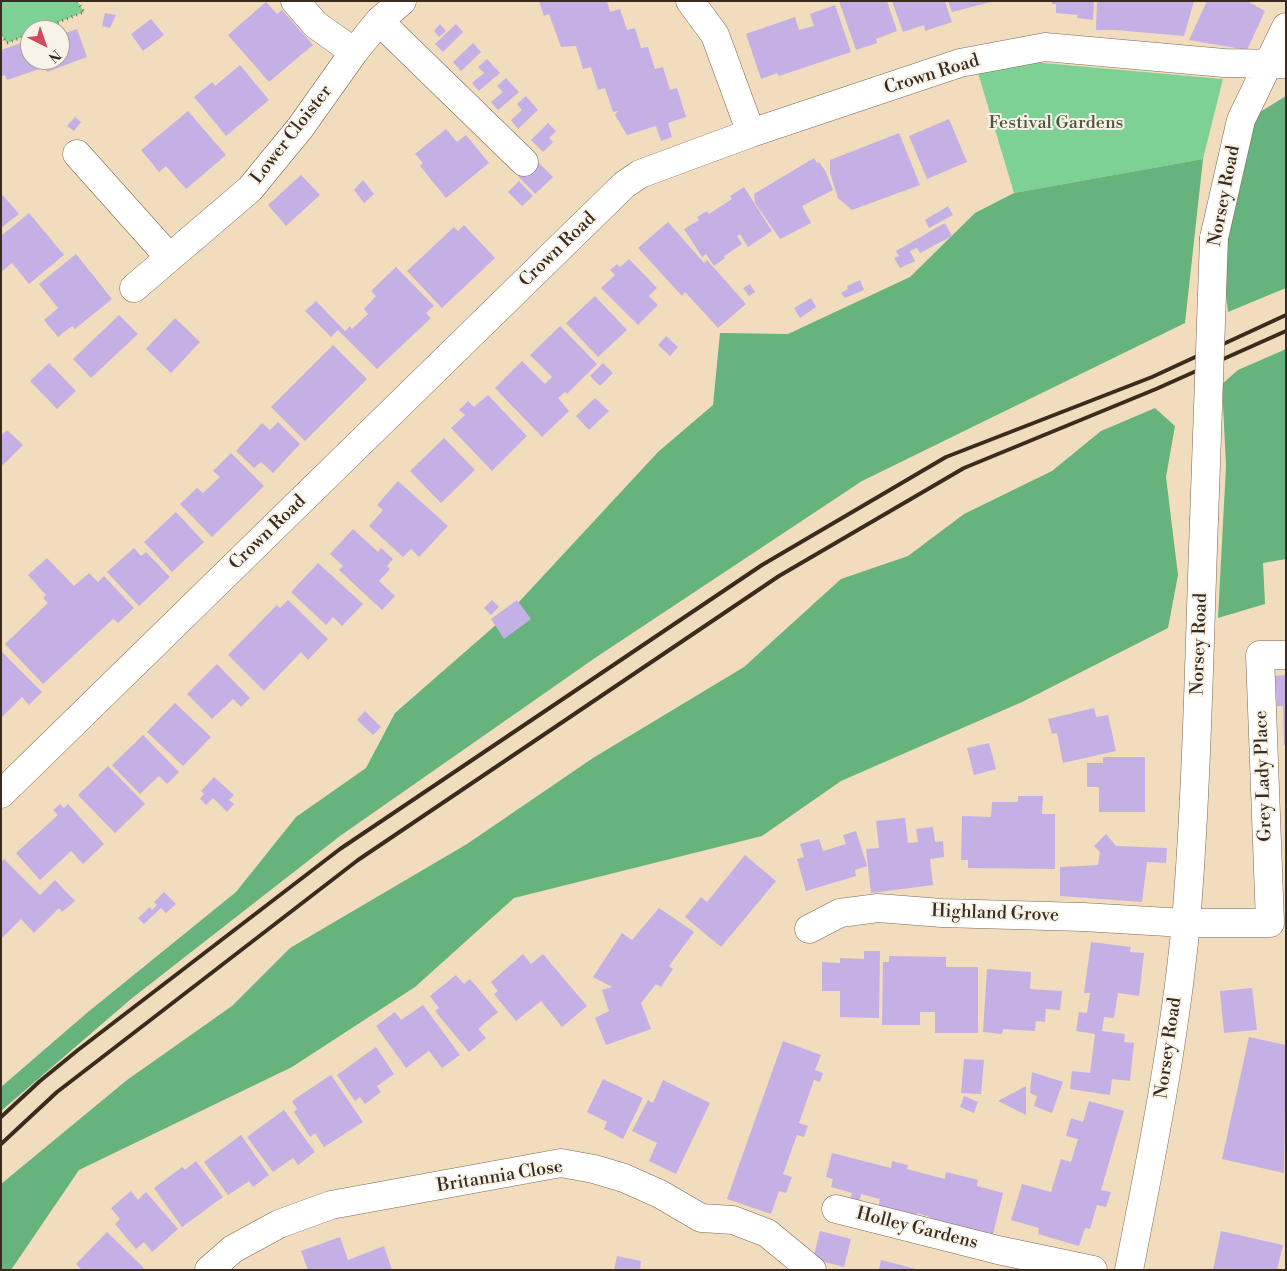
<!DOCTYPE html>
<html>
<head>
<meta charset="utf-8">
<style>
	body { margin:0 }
	#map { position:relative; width:1287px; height:1271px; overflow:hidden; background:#f2dcbe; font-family:"Libre Bodoni",serif }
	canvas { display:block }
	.frame { position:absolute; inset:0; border:2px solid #3b2a1e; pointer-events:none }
	.north { position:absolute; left:20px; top:20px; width:50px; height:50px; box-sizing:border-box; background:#f7f3e8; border:1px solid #aca397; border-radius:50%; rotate:139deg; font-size:14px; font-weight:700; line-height:20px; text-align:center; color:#3b2a1e }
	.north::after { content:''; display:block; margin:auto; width:18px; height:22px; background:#d1495b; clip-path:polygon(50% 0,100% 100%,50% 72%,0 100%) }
</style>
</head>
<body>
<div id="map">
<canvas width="1287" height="1271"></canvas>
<div class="frame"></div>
<div class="north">N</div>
</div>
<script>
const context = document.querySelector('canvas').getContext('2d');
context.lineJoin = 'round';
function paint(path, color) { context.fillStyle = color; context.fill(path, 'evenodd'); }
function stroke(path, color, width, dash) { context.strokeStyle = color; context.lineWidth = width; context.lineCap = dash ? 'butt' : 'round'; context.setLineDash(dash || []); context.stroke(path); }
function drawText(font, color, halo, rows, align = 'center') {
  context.font = font + ' "Libre Bodoni",serif'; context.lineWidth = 4; context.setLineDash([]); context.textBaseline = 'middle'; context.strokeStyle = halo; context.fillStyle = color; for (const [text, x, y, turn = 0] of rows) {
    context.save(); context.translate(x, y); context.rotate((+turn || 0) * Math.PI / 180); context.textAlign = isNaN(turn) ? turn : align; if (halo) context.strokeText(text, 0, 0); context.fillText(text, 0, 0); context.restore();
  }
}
paint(new Path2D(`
	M 1,1 L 77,1 L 84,12 L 39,30 L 30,30 L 30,34 L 7,43 L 1,35 Z
	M 1032,62 L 1223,79 L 1203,159 L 1014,193 L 978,73 Z`), '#7dd194');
paint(new Path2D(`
	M 1286,96 L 1286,288 L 1228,312 L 1218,220 L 1247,120 Z
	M 1203,159 L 1185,323 L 862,481 L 595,658 L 340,836 L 131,999 L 1,1111 L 1,1087 L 88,1012 L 236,892 L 296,817 L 366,768 L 395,713 L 505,617 L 658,452 L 713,405 L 720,333 L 788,334 L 910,277 L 975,213 L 1014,193 Z
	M 1286,349 L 1286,559 L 1263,563 L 1265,604 L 1218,618 L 1226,466 L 1222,384 L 1238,370 Z
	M 1155,408 L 1175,426 L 1166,477 L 1178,575 L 1168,628 L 1022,702 L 841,781 L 762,836 L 514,898 L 415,987 L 292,1067 L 79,1170 L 11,1270 L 1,1270 L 1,1184 L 127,1080 L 232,1006 L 290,948 L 467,844 L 593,758 L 744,667 L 841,579 L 908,556 L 964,514 L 1052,471 L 1101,431 Z`), '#66b37e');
paint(new Path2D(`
	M 539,1 L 607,1 L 610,12 L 620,9 L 627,30 L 635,28 L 641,48 L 648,47 L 655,69 L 663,67 L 670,90 L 677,88 L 686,117 L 668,123 L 672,137 L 661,141 L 656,126 L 627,135 L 615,115 L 618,111 L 613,112 L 605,88 L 598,90 L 591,67 L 583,69 L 576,46 L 561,47 L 549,14 L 544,16 Z
	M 839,1 L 887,1 L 897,31 L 876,39 L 877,43 L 856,50 Z
	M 892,1 L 945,1 L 952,22 L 925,31 L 924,25 L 903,32 Z
	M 948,1 L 991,1 L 991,2 L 952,12 Z
	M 1052,1 L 1094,1 L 1093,20 L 1077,18 L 1078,15 L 1056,13 L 1056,4 L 1052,4 Z
	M 1097,1 L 1194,1 L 1184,36 L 1116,30 L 1096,30 Z
	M 1207,1 L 1247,1 L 1265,11 L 1247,50 L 1189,40 Z
	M 266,2 L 277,14 L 282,10 L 313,45 L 269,82 L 228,35 Z
	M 835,5 L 851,52 L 779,76 L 777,73 L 761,79 L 746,34 L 795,17 L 799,30 L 814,26 L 810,14 Z
	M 105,13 L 116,15 L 110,28 L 102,26 Z
	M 151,19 L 164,35 L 143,51 L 131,34 Z
	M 440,24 L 446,31 L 439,37 L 434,31 Z
	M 456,24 L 463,32 L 443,52 L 435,44 Z
	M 77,29 L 87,57 L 47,72 L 45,67 L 7,80 L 5,75 L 1,77 L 1,50 L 30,40 L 30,60 L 60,60 L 60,35 Z
	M 473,43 L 481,52 L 461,71 L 453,62 Z
	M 487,59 L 500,73 L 479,91 L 472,83 L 484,73 L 478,67 Z
	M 240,65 L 269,100 L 226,136 L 194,97 L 212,82 L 215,86 Z
	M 506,78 L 519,92 L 498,110 L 491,102 L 503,92 L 497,86 Z
	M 526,96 L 538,110 L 518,129 L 511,120 L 522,110 L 517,104 Z
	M 188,111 L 226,155 L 186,189 L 166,166 L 159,172 L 141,150 Z
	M 75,117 L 81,122 L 74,131 L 67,126 Z
	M 949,119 L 967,162 L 927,179 L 909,136 Z
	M 548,123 L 556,131 L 549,138 L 553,142 L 543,152 L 531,140 Z
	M 446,129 L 457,142 L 466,135 L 489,163 L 446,198 L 420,166 L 423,163 L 415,154 Z
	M 899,133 L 920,185 L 852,210 L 838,198 L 830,173 L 830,160 Z
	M 814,158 L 817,163 L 819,162 L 826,172 L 833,190 L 802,206 L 811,223 L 780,239 L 755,203 L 754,194 Z
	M 535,159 L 553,177 L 535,194 L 518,176 Z
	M 301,175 L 320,195 L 286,226 L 268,205 Z
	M 363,180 L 374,194 L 364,203 L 354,190 Z
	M 519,181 L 533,196 L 522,206 L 508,192 Z
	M 744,187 L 772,231 L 748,247 L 740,234 L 737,236 L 742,244 L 724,256 L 725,258 L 714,266 L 706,254 L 702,257 L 684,229 L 699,220 L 697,217 L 707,211 L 709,214 L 732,199 L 730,196 Z
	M 1,193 L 19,214 L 1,228 Z
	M 948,206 L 953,215 L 929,228 L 925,220 Z
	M 29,213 L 64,255 L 29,284 L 12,263 L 1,272 L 1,236 Z
	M 668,222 L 704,263 L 707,260 L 746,304 L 718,328 L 685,292 L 682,296 L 638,248 Z
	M 945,223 L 952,236 L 920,253 L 917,248 L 910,251 L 915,261 L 900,268 L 894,258 L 899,256 L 896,251 Z
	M 464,225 L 495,258 L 442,308 L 407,271 L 454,227 L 458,231 Z
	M 76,254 L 112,299 L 75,329 L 72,326 L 58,337 L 44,320 L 58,308 L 39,284 Z
	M 629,259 L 657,288 L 649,296 L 658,305 L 638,325 L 601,288 L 615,275 L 610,270 L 617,264 L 620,267 Z
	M 396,267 L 434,306 L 426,313 L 431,318 L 377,369 L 338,330 L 331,337 L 305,311 L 316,301 L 345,331 L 350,326 L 352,329 L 368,314 L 364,309 L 376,296 L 371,291 Z
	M 860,280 L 864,290 L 845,298 L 841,293 L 848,289 L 847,286 Z
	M 750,284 L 755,292 L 749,296 L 743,288 Z
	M 595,296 L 627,330 L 598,357 L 566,323 Z
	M 811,298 L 816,307 L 800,318 L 794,308 Z
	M 119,315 L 138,334 L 91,378 L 73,359 Z
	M 175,318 L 200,342 L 171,373 L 146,349 Z
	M 560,326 L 597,364 L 567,394 L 565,392 L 558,398 L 569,411 L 542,437 L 495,388 L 522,361 L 545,384 L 552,377 L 530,355 Z
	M 666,336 L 678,347 L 670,356 L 658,345 Z
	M 333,345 L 367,379 L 305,441 L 271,407 Z
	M 49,363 L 76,391 L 57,409 L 30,381 Z
	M 603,363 L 613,373 L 600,386 L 590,376 Z
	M 488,395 L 527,436 L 492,471 L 451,428 L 465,415 L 459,410 L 468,401 L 474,407 Z
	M 595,398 L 609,411 L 589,430 L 576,416 Z
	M 278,422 L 300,444 L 273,473 L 261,462 L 254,468 L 236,451 L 262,423 L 270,430 Z
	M 7,430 L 23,445 L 3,465 L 1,463 L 1,436 Z
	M 444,438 L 475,470 L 441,503 L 410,471 Z
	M 231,453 L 264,486 L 212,537 L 180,504 L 197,488 L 203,493 L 220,477 L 213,471 Z
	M 398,481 L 448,526 L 419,557 L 411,549 L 403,557 L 369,526 L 383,510 L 377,505 Z
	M 176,512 L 204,542 L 172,572 L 144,542 Z
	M 353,529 L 378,552 L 381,548 L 393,559 L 387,566 L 390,569 L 379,581 L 395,596 L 382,610 L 339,570 L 343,566 L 330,554 Z
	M 134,548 L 141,556 L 146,552 L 170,577 L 139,606 L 107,572 Z
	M 47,558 L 74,586 L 89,573 L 98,582 L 104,576 L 134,608 L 118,623 L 113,619 L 43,684 L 5,644 L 48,603 L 43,598 L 46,595 L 28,575 Z
	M 318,563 L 363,604 L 342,626 L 333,617 L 326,625 L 291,592 Z
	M 288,600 L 328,639 L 308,660 L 301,652 L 264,691 L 228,655 L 277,605 L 280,608 Z
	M 492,600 L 499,607 L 491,615 L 484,608 Z
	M 517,600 L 531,619 L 504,639 L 491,619 Z
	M 1,651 L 42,692 L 29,705 L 22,697 L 1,718 Z
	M 217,664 L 250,698 L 241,707 L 233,699 L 212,719 L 187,694 Z
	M 1286,675 L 1286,745 L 1284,745 L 1283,706 L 1277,706 L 1275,676 Z
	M 175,703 L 211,737 L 183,766 L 147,732 Z
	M 1094,708 L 1096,717 L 1108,715 L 1116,751 L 1063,763 L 1057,733 L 1052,734 L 1048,719 Z
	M 365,711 L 381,727 L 373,735 L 357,720 Z
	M 143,735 L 179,772 L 167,784 L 159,776 L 140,794 L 112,765 Z
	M 989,743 L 996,769 L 974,775 L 967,748 Z
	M 1103,757 L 1145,757 L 1145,812 L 1099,812 L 1099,787 L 1087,787 L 1087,763 L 1103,763 Z
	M 108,766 L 145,804 L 115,833 L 78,795 Z
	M 214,777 L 234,795 L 229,800 L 234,804 L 227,812 L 213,798 L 206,805 L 200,799 L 204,794 L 201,791 Z
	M 1018,796 L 1043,796 L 1042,814 L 1055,814 L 1055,869 L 968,868 L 968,860 L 961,860 L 962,816 L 991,817 L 992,802 L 1018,802 Z
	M 60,804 L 64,808 L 68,804 L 104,844 L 83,864 L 71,851 L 40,880 L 16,853 L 58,815 L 53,810 Z
	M 905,818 L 908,843 L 918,842 L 916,829 L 933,827 L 935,842 L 943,841 L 944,857 L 930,859 L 933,885 L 871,893 L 866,849 L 879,848 L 876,821 Z
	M 856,831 L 867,866 L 855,870 L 856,876 L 806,891 L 797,859 L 804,857 L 800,844 L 819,839 L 823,851 L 846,844 L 843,835 Z
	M 1106,834 L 1116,846 L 1167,848 L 1166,863 L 1147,862 L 1142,902 L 1060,896 L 1060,867 L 1098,865 L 1100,852 L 1094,846 Z
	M 745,855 L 776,881 L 721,947 L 685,917 L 701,897 L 707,902 Z
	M 4,859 L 40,895 L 55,880 L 75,901 L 62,912 L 59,908 L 34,933 L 21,919 L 1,939 L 1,862 Z
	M 164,892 L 176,904 L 166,913 L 161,908 L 144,924 L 138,918 L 150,907 L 152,910 L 157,905 L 154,902 Z
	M 659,908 L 694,932 L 669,966 L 673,969 L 661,987 L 656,984 L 641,1003 L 651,1029 L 606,1045 L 595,1018 L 609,1011 L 602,990 L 612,987 L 593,977 L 622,933 L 632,940 Z
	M 1091,942 L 1131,947 L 1130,952 L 1144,953 L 1139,996 L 1118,993 L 1114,1018 L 1104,1017 L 1102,1031 L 1125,1034 L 1124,1042 L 1134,1043 L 1130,1081 L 1112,1079 L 1110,1095 L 1070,1089 L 1072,1071 L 1090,1073 L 1095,1034 L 1076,1031 L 1079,1012 L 1087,1013 L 1090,993 L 1084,993 Z
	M 864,951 L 880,951 L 879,1018 L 840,1017 L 840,991 L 822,991 L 822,962 L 840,963 L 840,958 L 864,959 Z
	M 523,954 L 531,964 L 543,954 L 587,1006 L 562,1027 L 541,1001 L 516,1021 L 494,994 L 498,991 L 491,982 Z
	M 889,956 L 946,957 L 946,967 L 978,967 L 978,1033 L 935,1033 L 935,1012 L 920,1012 L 920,1025 L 882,1025 L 883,962 L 889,962 Z
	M 987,969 L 1031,972 L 1030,989 L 1062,991 L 1060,1010 L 1046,1009 L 1045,1022 L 1036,1021 L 1035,1031 L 1003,1029 L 1002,1034 L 983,1032 Z
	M 456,975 L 464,984 L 470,979 L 498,1012 L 478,1029 L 486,1038 L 469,1052 L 435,1011 L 439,1008 L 430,996 Z
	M 1252,988 L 1257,1030 L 1224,1033 L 1220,991 Z
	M 423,1005 L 460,1055 L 442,1068 L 429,1051 L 406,1068 L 376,1026 L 395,1012 L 401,1020 Z
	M 1249,1037 L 1286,1045 L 1284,1173 L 1222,1159 Z
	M 783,1041 L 821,1055 L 815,1070 L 823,1073 L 820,1082 L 814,1080 L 799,1123 L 808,1126 L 804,1137 L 797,1135 L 783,1174 L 792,1177 L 786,1193 L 779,1191 L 771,1214 L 727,1199 Z
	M 376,1047 L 394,1074 L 377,1086 L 381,1092 L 365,1104 L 360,1097 L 355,1101 L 337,1075 Z
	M 964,1059 L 984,1060 L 981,1094 L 961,1093 Z
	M 1032,1072 L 1063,1082 L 1052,1113 L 1034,1106 L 1037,1096 L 1030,1093 Z
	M 331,1075 L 363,1122 L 324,1147 L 315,1133 L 310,1137 L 294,1112 L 297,1109 L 292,1101 Z
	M 603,1079 L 643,1098 L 623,1139 L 604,1129 L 607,1122 L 587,1112 Z
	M 663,1080 L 710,1103 L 676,1174 L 649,1161 L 657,1143 L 632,1131 L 648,1100 L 653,1103 Z
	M 1026,1086 L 1026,1115 L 998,1101 Z
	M 964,1096 L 978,1102 L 974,1113 L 960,1107 Z
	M 1089,1101 L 1124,1111 L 1101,1190 L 1111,1192 L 1106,1207 L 1097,1205 L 1090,1229 L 1085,1228 L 1079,1246 L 1038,1234 L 1039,1228 L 1011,1220 L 1022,1184 L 1051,1192 L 1061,1159 L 1071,1162 L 1078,1139 L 1066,1136 L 1071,1118 L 1083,1122 Z
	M 284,1110 L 315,1152 L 298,1165 L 293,1158 L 273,1172 L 247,1137 Z
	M 241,1135 L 269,1175 L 253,1187 L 249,1181 L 228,1195 L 204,1162 Z
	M 832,1153 L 891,1168 L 892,1161 L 908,1165 L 907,1169 L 945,1179 L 946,1172 L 978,1180 L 977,1186 L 1003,1193 L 993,1234 L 973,1229 L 970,1239 L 929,1221 L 930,1217 L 917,1213 L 915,1221 L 878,1207 L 880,1199 L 861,1194 L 859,1203 L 850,1200 L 852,1193 L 831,1187 L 833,1179 L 826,1177 Z
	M 196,1161 L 223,1197 L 182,1227 L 154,1188 L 182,1167 L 185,1170 Z
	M 131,1191 L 138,1200 L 146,1192 L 178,1229 L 152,1252 L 144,1242 L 136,1249 L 115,1224 L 120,1219 L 111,1208 Z
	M 820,1231 L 851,1239 L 844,1267 L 813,1259 Z
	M 1221,1231 L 1283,1245 L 1277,1270 L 1213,1270 Z
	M 107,1232 L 144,1268 L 142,1270 L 82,1270 L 76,1264 Z
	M 340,1237 L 348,1260 L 384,1246 L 392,1270 L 308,1270 L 301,1251 Z
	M 617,1256 L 641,1261 L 640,1270 L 614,1270 Z
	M 881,1260 L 916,1269 L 916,1270 L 879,1270 Z`), '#c4b0e5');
const minor = new Path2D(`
	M 295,1 L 316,25 L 354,52
	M 690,1 L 715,35 L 751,133
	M 379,21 L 524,162
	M 77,154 L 169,257
	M 1214,238 L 1241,120 L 1286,27
	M 134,288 L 250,189 L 300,128 L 354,52 L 379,21 L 402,1
	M 1,794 L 624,185 L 640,174 L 751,133 L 960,63 L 1045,47 L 1224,63 L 1286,64
	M 809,929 L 840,913 L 878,908 L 942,913 L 1083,917 L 1185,923 L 1270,923 L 1260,655 L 1286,655
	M 836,1209 L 998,1250 L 1093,1270
	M 209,1270 L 233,1249 L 279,1224 L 331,1205 L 561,1163 L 594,1169 L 624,1178 L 660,1194 L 701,1218 L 733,1220 L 767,1233 L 812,1270
	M 1129,1270 C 1152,1154 1175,1039 1186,922 C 1197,788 1199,654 1204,520`);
stroke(minor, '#7b6856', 29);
stroke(new Path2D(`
	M 39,30 L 84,12 L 77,1
	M 1,35 L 7,43 L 30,34`), '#7b6856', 3, [1, 4]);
stroke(minor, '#fff', 28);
stroke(new Path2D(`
	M 1,1117 L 40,1081 L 78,1050 L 340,849 L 762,565 L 946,457 L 1152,377 L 1286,315
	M 1,1144 L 57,1092 L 96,1062 L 358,860 L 779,576 L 964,468 L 1156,389 L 1286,331`), '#3b2a1e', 4);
const minorBridge = new Path2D(`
	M 1204,520 L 1214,238`);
stroke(minorBridge, '#7b6856', 29, []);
stroke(minorBridge, '#fff', 28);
drawText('18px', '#3b2a1e', '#f7f3e8', [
	["Crown Road",932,75,-17],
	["Lower Cloister",292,135,-52],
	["Norsey Road",1225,196,-79],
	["Crown Road",558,250,-44],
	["Crown Road",268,533,-44],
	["Norsey Road",1200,644,-88],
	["Grey Lady Place",1264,776,-92],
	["Highland Grove",995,914,2],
	["Norsey Road",1169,1048,-82],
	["Britannia Close",500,1177,-9],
	["Holley Gardens",917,1229,14]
]);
drawText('18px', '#4c543c', '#f7f3e8', [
	["Festival Gardens",1056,124]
]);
</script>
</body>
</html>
